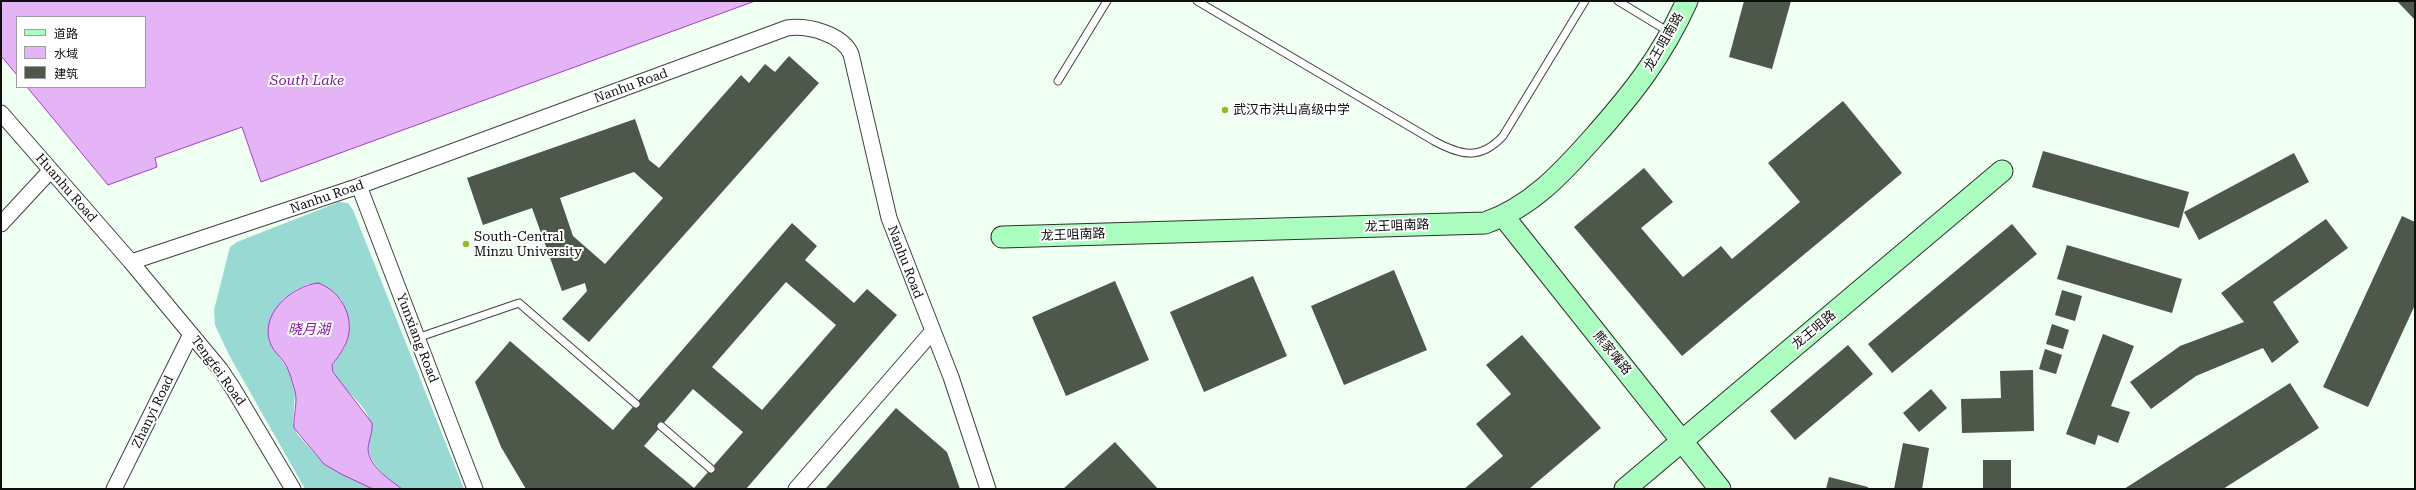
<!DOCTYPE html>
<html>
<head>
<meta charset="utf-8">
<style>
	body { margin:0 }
	#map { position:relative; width:2416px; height:490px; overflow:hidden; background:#effff1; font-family:"Roboto Serif","Noto Sans SC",serif }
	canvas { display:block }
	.frame { position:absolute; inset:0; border:2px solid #0e0e0e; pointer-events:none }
	.legend { position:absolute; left:16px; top:16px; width:130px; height:72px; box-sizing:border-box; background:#fff; border:1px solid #9f9f9f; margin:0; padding:5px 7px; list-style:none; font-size:12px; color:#0e0e0e }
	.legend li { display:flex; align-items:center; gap:8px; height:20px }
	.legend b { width:20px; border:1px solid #9f9f9f }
</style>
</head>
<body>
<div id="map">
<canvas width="2416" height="490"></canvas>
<div class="frame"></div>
<ul class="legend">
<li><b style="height:5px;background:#abfebf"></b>道路</li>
<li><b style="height:11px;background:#e4b4f6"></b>水域</li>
<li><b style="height:11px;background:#4d574a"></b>建筑</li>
</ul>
</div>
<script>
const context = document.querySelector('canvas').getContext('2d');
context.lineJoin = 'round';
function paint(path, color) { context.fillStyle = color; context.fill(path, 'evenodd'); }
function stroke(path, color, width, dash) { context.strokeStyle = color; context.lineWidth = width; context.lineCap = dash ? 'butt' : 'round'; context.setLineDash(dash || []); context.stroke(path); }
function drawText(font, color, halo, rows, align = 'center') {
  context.font = font + ' "Roboto Serif","Noto Sans SC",serif'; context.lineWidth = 4; context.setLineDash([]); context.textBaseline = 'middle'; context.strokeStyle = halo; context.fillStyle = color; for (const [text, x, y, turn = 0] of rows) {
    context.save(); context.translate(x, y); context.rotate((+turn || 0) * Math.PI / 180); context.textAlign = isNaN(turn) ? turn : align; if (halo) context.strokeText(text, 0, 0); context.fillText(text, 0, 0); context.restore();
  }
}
paint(new Path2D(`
	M 339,202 L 348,203 L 353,210 L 464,489 C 445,489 423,490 404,489 C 394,488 371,463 369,453 C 366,441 374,428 367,414 C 358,397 336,385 332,366 L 345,347 L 342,300 L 324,285 L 308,284 L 297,289 L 283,299 L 268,334 L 271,345 L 289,371 L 295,394 L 293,423 L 297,434 L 324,464 L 373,489 L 305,489 L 229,355 L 215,325 L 214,310 L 230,247 L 237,242 Z`), '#98dad3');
const water = new Path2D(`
	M 1,1 L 755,1 L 261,182 L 242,127 L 155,158 L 157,167 L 108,185 L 27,87 L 145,87 L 145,17 L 17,17 L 17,75 L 1,56 Z
	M 318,283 C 343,291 358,323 344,347 C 341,354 336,359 332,365 L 333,372 L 372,423 C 373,432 369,439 368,448 C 368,466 389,479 402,489 L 373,489 L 341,474 L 324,464 L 294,428 C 293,416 298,403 295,391 C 292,382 290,371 284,362 C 280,356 274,352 271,345 C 258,315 291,286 318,283 Z`);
paint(water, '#e4b4f6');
stroke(water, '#a93ccc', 1);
paint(new Path2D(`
	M 1744,1 L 1791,1 L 1772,69 L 1729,57 Z
	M 2397,1 L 2415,1 L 2415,20 Z
	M 789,56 L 819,83 L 589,342 L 562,319 L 587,291 L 585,283 L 562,291 L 532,208 L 483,225 L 467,178 L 635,119 L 649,160 L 659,168 L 741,75 L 749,83 L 765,64 L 775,72 ZM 634,172 L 663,198 L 605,264 L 573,236 L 560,198 Z
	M 1843,101 L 1902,173 L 1682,356 L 1574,227 L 1644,168 L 1673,202 L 1641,228 L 1683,277 L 1721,246 L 1732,259 L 1800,202 L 1768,163 Z
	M 2043,151 L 2189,192 L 2179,228 L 2032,187 Z
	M 2294,153 L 2309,182 L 2199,240 L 2184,212 Z
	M 2402,216 L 2415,222 L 2415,305 L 2368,407 L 2323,387 Z
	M 2326,219 L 2348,248 L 2273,302 L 2299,342 L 2272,363 L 2263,348 L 2196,376 L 2151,409 L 2130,382 L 2180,346 L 2244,322 L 2221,293 Z
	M 792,223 L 817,246 L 805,260 L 854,303 L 867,289 L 897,315 L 746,489 L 526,489 L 501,447 L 475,382 L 510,341 L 613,430 ZM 786,282 L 836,325 L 762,410 L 712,367 ZM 693,389 L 743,432 L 694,488 L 644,446 Z
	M 2012,224 L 2037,254 L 1892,373 L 1868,344 Z
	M 2067,245 L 2182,279 L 2172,313 L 2057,279 Z
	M 1394,270 L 1427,350 L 1344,385 L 1311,306 Z
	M 1253,276 L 1287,356 L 1204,392 L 1170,312 Z
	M 1115,281 L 1149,360 L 1066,396 L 1032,317 Z
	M 2062,290 L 2082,296 L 2075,321 L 2055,315 Z
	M 2052,324 L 2069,330 L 2063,349 L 2046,344 Z
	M 2103,334 L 2134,346 L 2111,406 L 2130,412 L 2118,443 L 2098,435 L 2095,445 L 2066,434 Z
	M 1522,335 L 1601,428 L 1529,489 L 1464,489 L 1503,456 L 1476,424 L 1511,394 L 1486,365 Z
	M 1848,345 L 1873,374 L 1795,440 L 1770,411 Z
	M 2045,349 L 2062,355 L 2056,374 L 2039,369 Z
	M 2033,370 L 2034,431 L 1962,433 L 1961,399 L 2001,398 L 2000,371 Z
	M 2290,383 L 2319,428 L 2223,489 L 2124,489 Z
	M 1931,389 L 1947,408 L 1919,432 L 1903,413 Z
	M 896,408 L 947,452 L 960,489 L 825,489 Z
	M 1115,442 L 1158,489 L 1063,489 Z
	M 1903,443 L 1929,448 L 1922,489 L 1894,489 Z
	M 1983,460 L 2011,460 L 2011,489 L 1983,489 Z
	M 1829,477 L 1868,487 L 1868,489 L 1826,489 Z`), '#4d574a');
const lane = new Path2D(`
	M 1197,1 L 1434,141 C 1460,155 1480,161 1503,136 L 1585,1
	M 1618,1 L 1669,32
	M 1058,81 L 1107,1
	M 417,338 L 519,303 L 636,404
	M 661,426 L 711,469`);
const street = new Path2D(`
	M 1,113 L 131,262 L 220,369 L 234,390 L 293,489
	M 359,186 L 475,489
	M 1,224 L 51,170
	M 131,262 L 359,186 L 787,28 C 808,25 842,34 851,54 L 889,218 L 951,377 L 988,489
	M 114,489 L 191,334
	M 796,489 L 932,332`);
const secondary = new Path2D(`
	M 1504,217 L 1720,489
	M 1002,237 L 1485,223 C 1531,207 1562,173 1593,138 C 1633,93 1662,56 1687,1
	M 1625,489 L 2002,171`);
stroke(lane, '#414141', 9);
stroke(street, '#414141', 17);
stroke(secondary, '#303030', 23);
stroke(lane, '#fff', 7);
stroke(street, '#fff', 15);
stroke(secondary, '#abfebf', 21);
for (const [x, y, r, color] of [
	[1225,110,4,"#8fbd27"],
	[466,244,4,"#8fbd27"]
]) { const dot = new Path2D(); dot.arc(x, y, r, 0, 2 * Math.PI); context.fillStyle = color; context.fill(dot); stroke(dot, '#fff', 1.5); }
drawText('13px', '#0e0e0e', '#fff', [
	["龙王咀南路",1664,42,-60],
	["Nanhu Road",631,86,-20],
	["Huanhu Road",66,188,49],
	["Nanhu Road",327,197,-19],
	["龙王咀南路",1397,226,-2],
	["龙王咀南路",1073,235,-2],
	["Nanhu Road",905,262,69],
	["龙王咀路",1814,330,-40],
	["Yunxiang Road",417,338,69],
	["熊家嘴路",1612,353,51],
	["Tengfei Road",218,371,54],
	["Zhanyi Road",153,412,-64]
]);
drawText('13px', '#0e0e0e', '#fff', [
	["武汉市洪山高级中学",1233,110],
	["South-Central",474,237],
	["Minzu University",474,252]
], 'left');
drawText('italic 14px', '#83189f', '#fff', [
	["South Lake",307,81],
	["晓月湖",309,330]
]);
</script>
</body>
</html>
